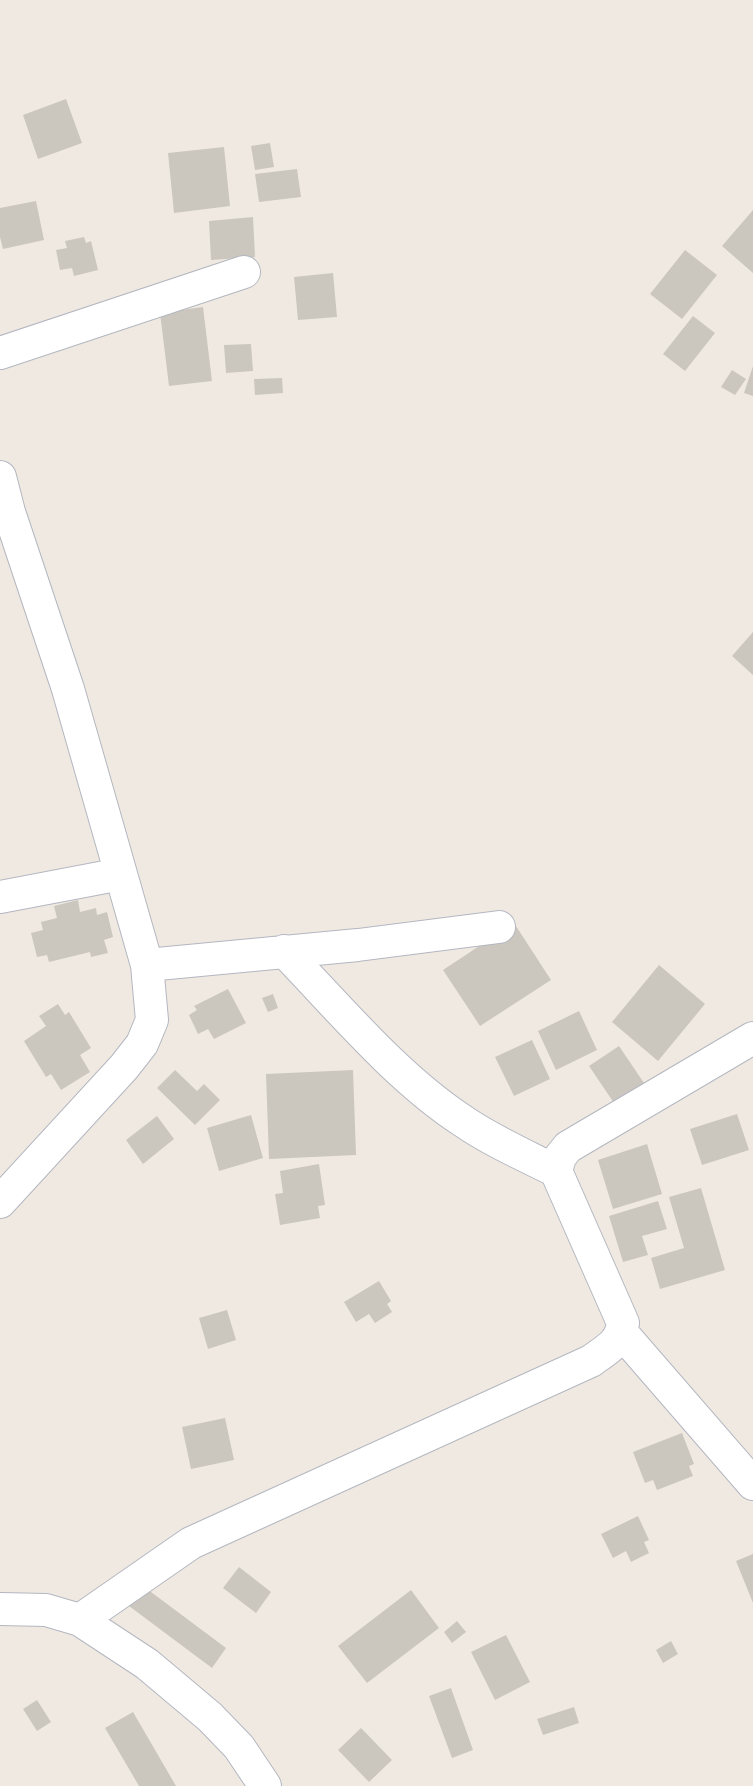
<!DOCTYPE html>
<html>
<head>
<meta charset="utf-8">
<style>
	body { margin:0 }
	canvas { display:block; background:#efe9e1 }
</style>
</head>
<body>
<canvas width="753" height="1786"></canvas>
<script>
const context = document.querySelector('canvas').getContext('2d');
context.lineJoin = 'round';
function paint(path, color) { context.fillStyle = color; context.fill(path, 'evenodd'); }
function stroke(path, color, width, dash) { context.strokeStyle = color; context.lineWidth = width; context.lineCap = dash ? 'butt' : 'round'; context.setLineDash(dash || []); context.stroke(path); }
paint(new Path2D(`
	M 66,99 L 82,143 L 38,159 L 23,115 Z
	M 270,143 L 274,167 L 255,170 L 251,146 Z
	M 224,147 L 230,206 L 174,213 L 168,153 Z
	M 297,169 L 301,197 L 259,202 L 255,174 Z
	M 36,201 L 44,240 L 3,249 L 0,237 L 0,208 Z
	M 753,210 L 753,273 L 722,246 Z
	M 253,217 L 255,257 L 211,260 L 209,221 Z
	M 84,237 L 86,243 L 91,241 L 98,270 L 74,276 L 72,268 L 60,270 L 56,250 L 67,248 L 65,241 Z
	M 685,250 L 717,275 L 682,319 L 650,294 Z
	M 333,273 L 337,317 L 298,320 L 294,277 Z
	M 203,307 L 212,381 L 169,386 L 160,313 Z
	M 693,316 L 715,333 L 685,371 L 663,354 Z
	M 251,344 L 253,371 L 226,373 L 224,345 Z
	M 753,366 L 753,396 L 744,393 Z
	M 732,370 L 746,379 L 735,395 L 721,387 Z
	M 282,378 L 283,393 L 255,395 L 254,379 Z
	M 753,632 L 753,675 L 732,656 Z
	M 78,900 L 80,912 L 96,908 L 97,915 L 107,912 L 113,937 L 104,940 L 108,953 L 91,957 L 90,952 L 49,962 L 47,955 L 37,957 L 31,933 L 43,930 L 41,922 L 57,918 L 54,906 Z
	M 514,923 L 551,980 L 480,1026 L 443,970 Z
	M 659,965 L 705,1004 L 658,1061 L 612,1022 Z
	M 228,989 L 246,1023 L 214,1039 L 208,1029 L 198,1034 L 189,1015 L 197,1010 L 194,1006 Z
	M 273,994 L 278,1008 L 268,1012 L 262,998 Z
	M 58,1004 L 65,1015 L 69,1012 L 91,1048 L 80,1055 L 90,1072 L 61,1090 L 51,1074 L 46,1077 L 24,1041 L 46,1026 L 39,1016 Z
	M 579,1011 L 597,1050 L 556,1070 L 538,1031 Z
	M 532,1040 L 550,1079 L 514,1096 L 495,1057 Z
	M 619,1046 L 644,1083 L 614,1103 L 589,1066 Z
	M 175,1070 L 197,1091 L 204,1084 L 220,1100 L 195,1125 L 157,1088 Z
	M 353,1070 L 356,1155 L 269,1159 L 266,1074 Z
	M 737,1114 L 749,1150 L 702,1165 L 690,1129 Z
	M 251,1115 L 263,1158 L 219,1171 L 207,1128 Z
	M 157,1116 L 174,1139 L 143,1164 L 126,1140 Z
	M 647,1144 L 662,1194 L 613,1209 L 598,1160 Z
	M 319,1164 L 325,1205 L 318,1206 L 320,1218 L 280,1225 L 275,1194 L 283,1193 L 280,1171 Z
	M 701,1188 L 725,1270 L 660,1289 L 651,1258 L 684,1248 L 669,1197 Z
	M 658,1201 L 667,1229 L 642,1236 L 648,1255 L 623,1262 L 609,1216 Z
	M 379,1281 L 391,1301 L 387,1304 L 392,1312 L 375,1323 L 369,1314 L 356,1322 L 344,1302 Z
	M 227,1310 L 236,1340 L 208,1349 L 199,1318 Z
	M 225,1418 L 234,1460 L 191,1469 L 182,1427 Z
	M 682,1433 L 694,1464 L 689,1466 L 693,1476 L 657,1490 L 653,1480 L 645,1483 L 633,1452 Z
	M 638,1516 L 649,1540 L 644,1542 L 649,1553 L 631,1562 L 626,1551 L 613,1558 L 601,1534 Z
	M 753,1554 L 753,1603 L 736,1561 Z
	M 239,1567 L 271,1592 L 256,1613 L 223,1588 Z
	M 143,1586 L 226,1648 L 212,1668 L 129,1606 Z
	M 411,1590 L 439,1628 L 367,1683 L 338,1646 Z
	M 457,1621 L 466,1632 L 452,1643 L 444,1632 Z
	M 506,1635 L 530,1682 L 495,1700 L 471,1652 Z
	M 671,1641 L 678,1654 L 663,1663 L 656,1650 Z
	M 451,1688 L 473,1750 L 452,1758 L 429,1696 Z
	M 37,1700 L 51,1722 L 37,1731 L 23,1709 Z
	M 574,1707 L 579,1723 L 543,1735 L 537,1719 Z
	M 133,1712 L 176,1786 L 139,1786 L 105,1728 Z
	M 361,1728 L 392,1760 L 369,1782 L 338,1750 Z`), '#cbc7bf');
const minor = new Path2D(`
	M 0,353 L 244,272
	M 0,477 L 9,512 L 68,689 L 147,965 L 152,1020 L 142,1044 L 124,1067 L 0,1202
	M 0,897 L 121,874
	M 284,951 C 338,1007 397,1078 463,1121 C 492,1141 524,1155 556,1171
	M 147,965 L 358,945 L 499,927
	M 622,1333 L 753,1484
	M 0,1609 L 46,1610 L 80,1620 L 147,1664 L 210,1717 L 239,1747 L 265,1786
	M 80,1620 L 191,1543 L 591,1361 C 606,1350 621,1343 623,1323 L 556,1171 L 560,1157 L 568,1147 L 753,1038`);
stroke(minor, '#b4b7c1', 34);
stroke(minor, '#fff', 32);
</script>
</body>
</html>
